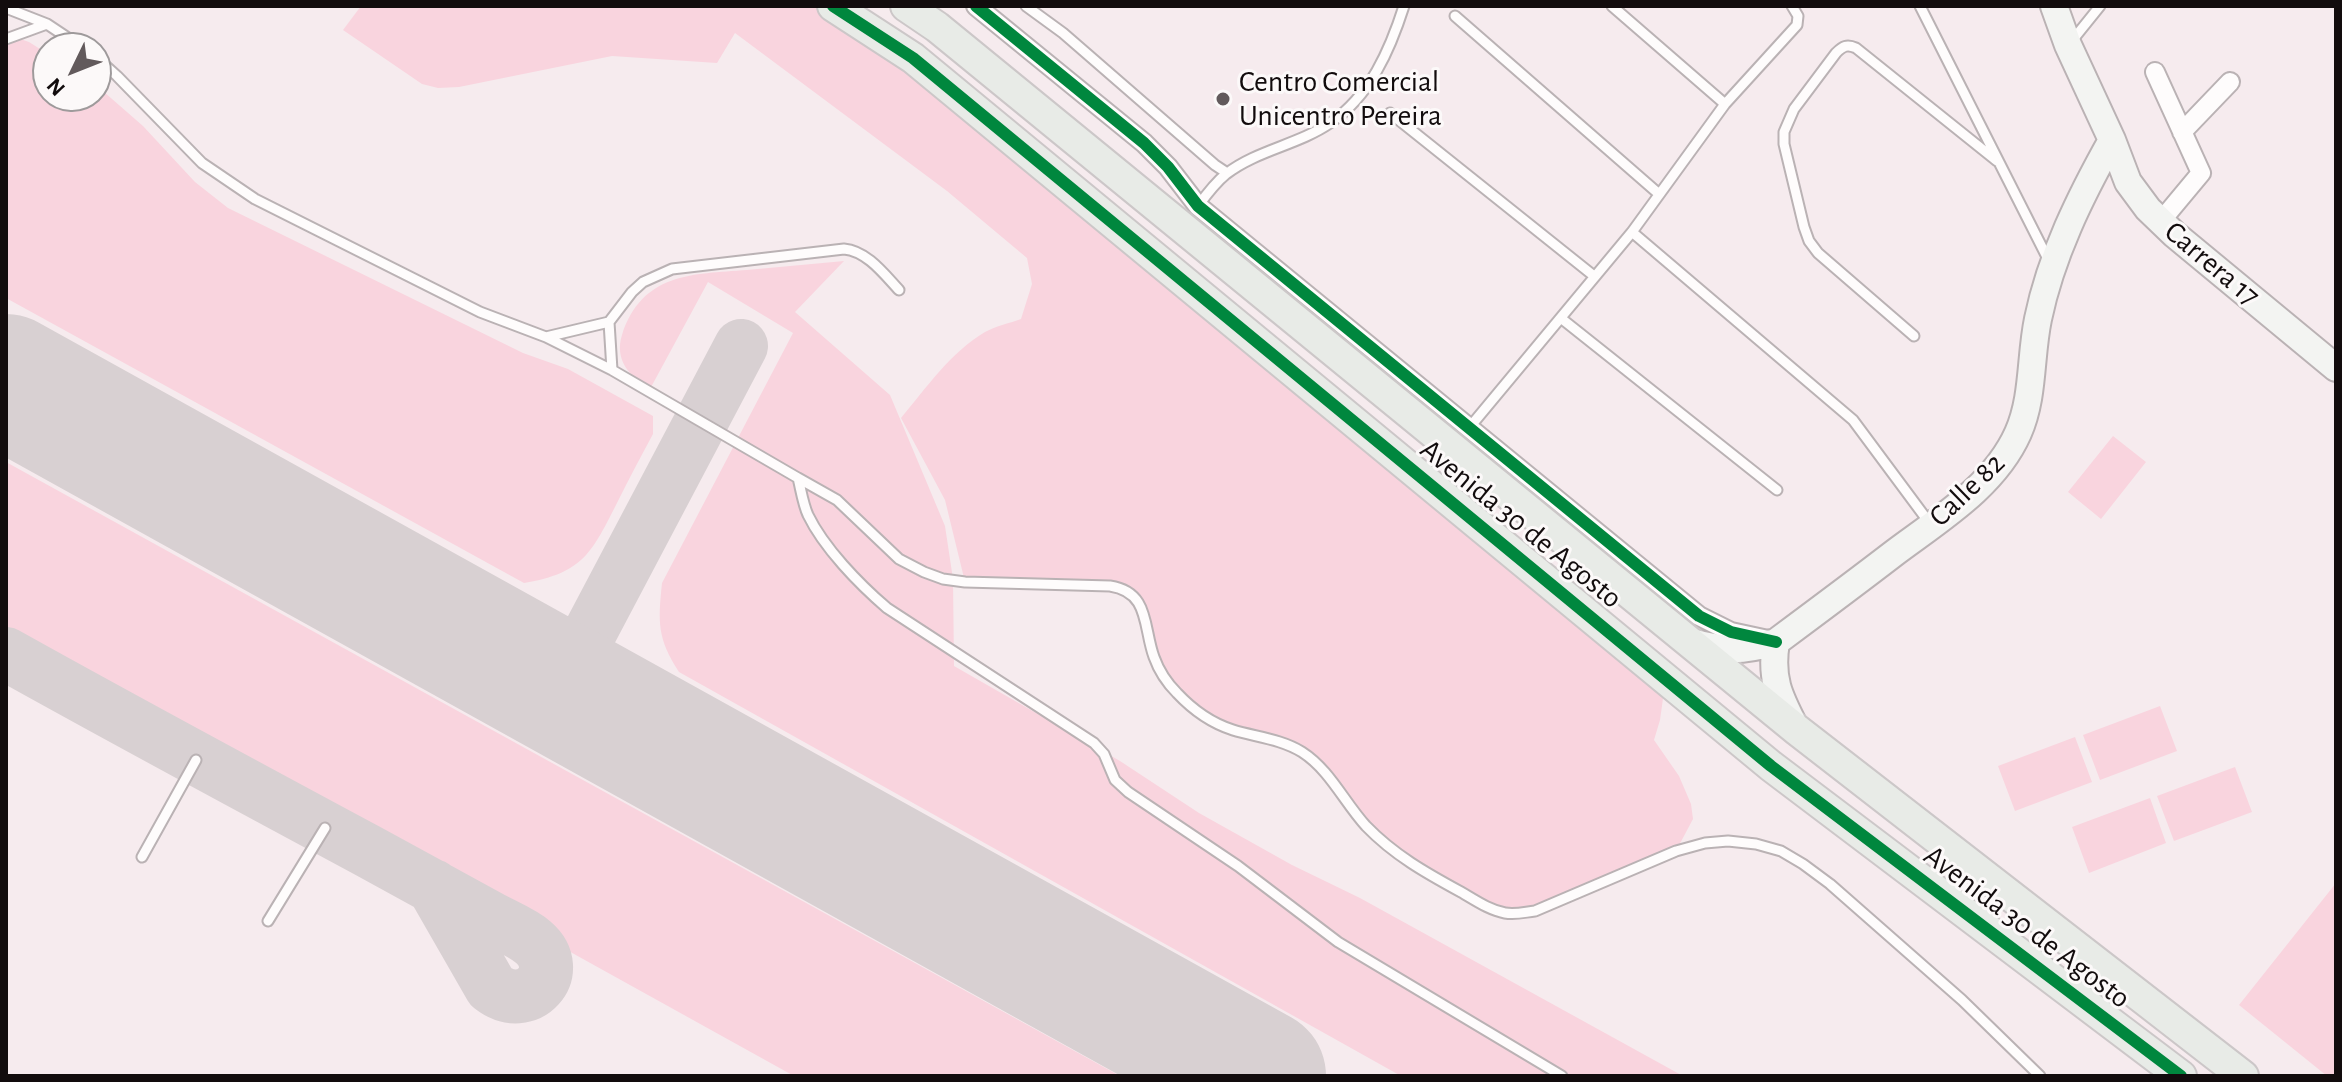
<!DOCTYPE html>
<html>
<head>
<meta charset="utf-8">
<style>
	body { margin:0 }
	#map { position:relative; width:2342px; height:1082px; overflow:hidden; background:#f6ebee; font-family:"Alegreya Sans",sans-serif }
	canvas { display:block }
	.frame { position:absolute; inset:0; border:8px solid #120c0d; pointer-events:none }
	.north { position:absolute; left:32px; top:32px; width:80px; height:80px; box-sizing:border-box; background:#fcf9f9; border:2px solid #9e9a9b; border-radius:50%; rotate:227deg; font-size:22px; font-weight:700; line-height:32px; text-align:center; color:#120c0d }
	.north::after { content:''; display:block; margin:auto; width:28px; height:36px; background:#625a5c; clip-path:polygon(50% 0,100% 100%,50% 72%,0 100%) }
</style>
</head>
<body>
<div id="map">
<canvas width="2342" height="1082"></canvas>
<div class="frame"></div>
<div class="north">N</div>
</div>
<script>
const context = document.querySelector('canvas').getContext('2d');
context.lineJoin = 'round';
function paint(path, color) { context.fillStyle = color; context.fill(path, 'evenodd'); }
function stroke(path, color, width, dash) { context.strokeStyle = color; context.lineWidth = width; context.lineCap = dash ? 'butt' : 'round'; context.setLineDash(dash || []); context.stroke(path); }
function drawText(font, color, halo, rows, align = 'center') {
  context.font = font + ' "Alegreya Sans",sans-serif'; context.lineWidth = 6; context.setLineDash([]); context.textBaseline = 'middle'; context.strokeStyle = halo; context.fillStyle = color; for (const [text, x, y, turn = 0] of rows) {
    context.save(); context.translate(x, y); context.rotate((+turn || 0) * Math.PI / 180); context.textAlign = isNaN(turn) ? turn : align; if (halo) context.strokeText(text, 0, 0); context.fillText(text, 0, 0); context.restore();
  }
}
paint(new Path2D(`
	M 361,6 L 833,6 L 1666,677 L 1660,720 L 1654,740 L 1679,776 L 1691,804 L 1693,819 L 1676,851 L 1535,911 L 1504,913 L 1387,846 L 1304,753 L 1214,722 L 1166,680 L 1143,610 L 1119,588 L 965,582 L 945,500 L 901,418 C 926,388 951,352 985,332 C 996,326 1010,323 1021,319 L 1032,284 L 1027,258 L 947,191 L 735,33 L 717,63 L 612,56 L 459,87 L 438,88 L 422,84 L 343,30 Z
	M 6,34 L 29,42 L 48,54 L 48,96 L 96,96 L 96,85 L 143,126 L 195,182 L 228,208 L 523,353 L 568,369 L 653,416 L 653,434 C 641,456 629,479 618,501 C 592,552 584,573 524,583 L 6,298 Z
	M 844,261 L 795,312 L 890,395 L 945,526 L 953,579 L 954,666 L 1120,761 L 1199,813 L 1292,865 L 1360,898 L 1683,1076 L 1401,1076 L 679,672 C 657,638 658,622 662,583 L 793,333 L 708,282 L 650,389 C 630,377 614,360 622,335 C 642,273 692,274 747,270 C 779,267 812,264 844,261 Z
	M 2113,436 L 2146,462 L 2101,519 L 2068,492 Z
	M 6,462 L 1120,1076 L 794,1076 L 6,639 Z
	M 2160,706 L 2177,751 L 2100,780 L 2083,735 Z
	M 2075,737 L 2092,782 L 2015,811 L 1998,766 Z
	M 2235,767 L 2252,812 L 2174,841 L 2157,796 Z
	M 2150,798 L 2166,843 L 2089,873 L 2072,827 Z
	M 2336,883 L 2336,1076 L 2327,1076 L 2239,1005 Z`), '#f9d4de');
stroke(new Path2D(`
	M 6,386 L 10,383
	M 6,654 C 126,721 247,786 368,851 C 407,872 446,894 485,915 C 500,924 520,931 533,942 C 567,971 528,1016 491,987 L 433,886
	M 560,689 L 741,346`), '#d8d0d2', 54);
stroke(new Path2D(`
	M 6,381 L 1259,1076`), '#d8d0d2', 134);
const lane = new Path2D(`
	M 1026,6 L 1063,33 L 1215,165 L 1227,173
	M 1612,6 L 1725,104
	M 1920,6 L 2049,261
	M 6,8 L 47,24 L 83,48
	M 1455,16 L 1659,194
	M 6,39 L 47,24
	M 2071,42 L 2100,6
	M 96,57 L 117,76 L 202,163 L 255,199 L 480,312 L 546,337 L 609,322
	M 1390,113 L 1594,276
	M 1198,206 C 1206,195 1215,183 1226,174 C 1257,150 1298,145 1330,123 C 1370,96 1390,50 1404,6
	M 1632,232 L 1853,420 L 1931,525
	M 1562,319 L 1777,490
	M 1914,336 L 1818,253 L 1809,241 L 1804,227 L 1784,144 L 1784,132 L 1794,109 L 1836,53 C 1843,46 1847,44 1856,48 L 1997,161
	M 546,337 L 612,370 L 798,478 C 801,490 803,504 808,515 C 824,548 859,584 887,608 L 1094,743 L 1104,754 L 1115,780 L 1128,792 L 1238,866 L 1338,942 L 1562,1076
	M 612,370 L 609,322 L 632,292 L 643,282 L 672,269 L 844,249 C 867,251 884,274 899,290
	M 1469,428 L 1632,232 L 1725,104 L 1797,25 L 1798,16 L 1792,6
	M 798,478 L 837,500 L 899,559 L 924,572 L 943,579 L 965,582 L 1110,586 C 1150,592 1143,627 1154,657 C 1159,671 1167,683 1177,693 C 1192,709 1211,723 1233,730 C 1256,737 1281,739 1302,752 C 1330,770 1344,802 1366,826 C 1394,855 1426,873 1461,892 C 1475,900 1489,910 1505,913 C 1516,915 1525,912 1535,911 L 1676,851 L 1705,843 L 1728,841 L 1756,844 L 1781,851 L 1803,864 L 1830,884 L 1962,1000 L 2040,1076
	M 142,857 L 196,760
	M 268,921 L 325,828`);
const street = new Path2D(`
	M 976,6 L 1144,143 L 1168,167 L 1198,206 L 1699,616 L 1731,632 L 1768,640
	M 2155,72 L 2201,173 L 2161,221
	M 2182,132 L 2230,82`);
const secondary = new Path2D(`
	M 2054,6 L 2068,45 L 2112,140 L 2128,182 L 2148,209 L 2174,234 L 2336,368
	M 1691,642 C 1726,651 1740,652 1776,642 C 1815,613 1854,584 1893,554 C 1938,520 1994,487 2018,433 C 2034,397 2030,357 2038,319 C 2051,256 2080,197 2112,140
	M 1776,642 C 1770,678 1779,696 1795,727`);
const primary = new Path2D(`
	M 833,6 L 913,58 L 1771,766 L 2181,1076
	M 906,6 L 937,27 L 1797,730 L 2243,1076`);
stroke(lane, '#bab2b4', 13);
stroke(street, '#bab2b4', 22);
stroke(secondary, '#bab2b4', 30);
stroke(primary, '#ccc7c8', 34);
stroke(lane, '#fefcfc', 9);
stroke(street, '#fefcfc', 18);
stroke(secondary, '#f3f4f2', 26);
stroke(primary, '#e8ebe7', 30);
stroke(new Path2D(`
	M 833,6 L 913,58 L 1771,766 L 2181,1076
	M 976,6 L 1144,143 L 1168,167 L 1198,206 L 1699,616 L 1731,632 L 1776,642`), '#00873e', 12);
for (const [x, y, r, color] of [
	[1223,99,8,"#625a5c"]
]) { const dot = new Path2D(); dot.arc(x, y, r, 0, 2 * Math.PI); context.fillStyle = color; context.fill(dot); stroke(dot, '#fcf9f9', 3); }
drawText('30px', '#120c0d', '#fcf9f9', [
	["Centro Comercial",1239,82],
	["Unicentro Pereira",1239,116]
], 'left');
drawText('30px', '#120c0d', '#fcf9f9', [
	["Carrera 17",2212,264,40],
	["Calle 82",1967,490,-44],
	["Avenida 30 de Agosto",1521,524,39],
	["Avenida 30 de Agosto",2027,927,37]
]);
</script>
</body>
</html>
